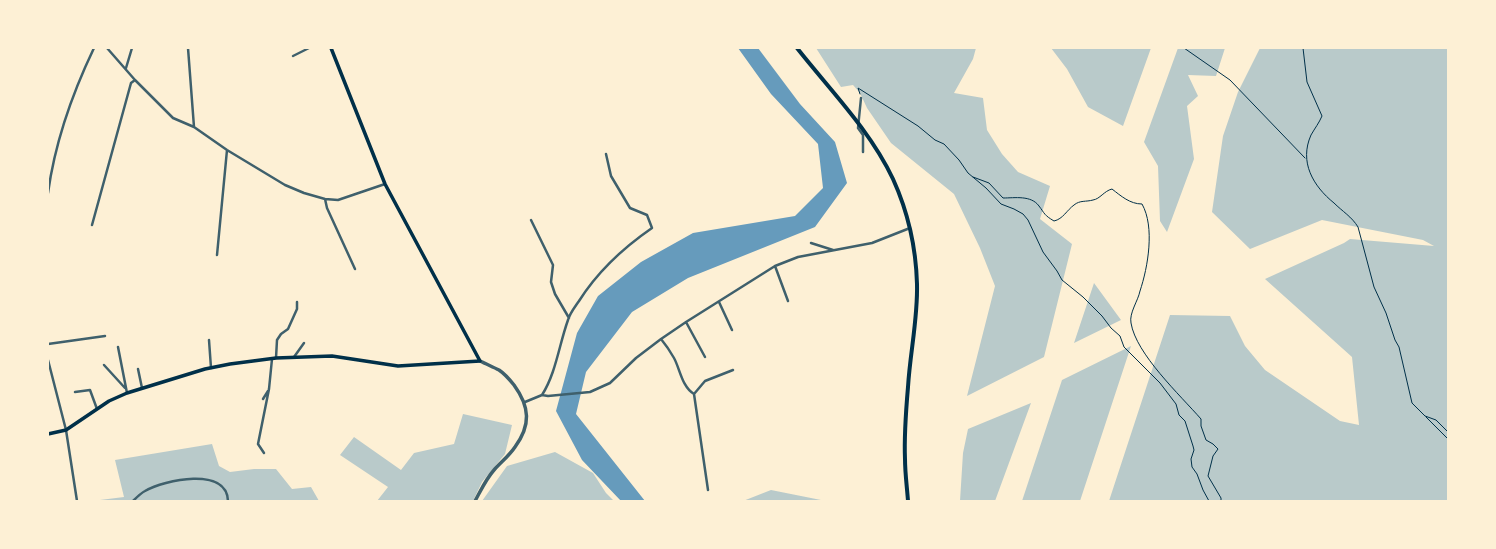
<!DOCTYPE html>
<html>
<head>
<meta charset="utf-8">
<style>
	body { margin:0 }
	#map { position:relative; width:1496px; height:549px; overflow:hidden; background:#fdf0d5; font-family:"Roboto Condensed",sans-serif }
	canvas { display:block }
	.frame { position:absolute; inset:0; border:49px solid #fdf0d5; pointer-events:none }
</style>
</head>
<body>
<div id="map">
<canvas width="1496" height="549"></canvas>
<div class="frame"></div>
</div>
<script>
const context = document.querySelector('canvas').getContext('2d');
context.lineJoin = 'round';
function paint(path, color) { context.fillStyle = color; context.fill(path, 'evenodd'); }
function stroke(path, color, width, dash) { context.strokeStyle = color; context.lineWidth = width; context.lineCap = dash ? 'butt' : 'round'; context.setLineDash(dash || []); context.stroke(path); }
paint(new Path2D(`
	M 816,48 L 976,48 L 973,59 L 954,93 L 983,98 L 987,130 L 1002,154 L 1018,172 L 1050,186 L 1040,219 L 1072,244 L 1044,357 L 967,396 L 995,286 L 980,248 L 954,194 L 891,143 L 867,108 L 860,93 L 853,85 L 841,87 Z
	M 1051,48 L 1151,48 L 1123,126 L 1088,107 L 1067,69 Z
	M 1178,48 L 1225,48 L 1216,76 L 1188,75 L 1198,96 L 1187,106 L 1194,159 L 1167,232 L 1160,221 L 1158,166 L 1144,142 Z
	M 1260,48 L 1448,48 L 1448,501 L 1109,501 L 1170,315 L 1230,316 L 1245,346 L 1265,370 L 1340,421 L 1359,425 L 1352,357 L 1265,279 L 1344,243 L 1350,239 L 1434,246 L 1423,240 L 1322,220 L 1250,249 L 1212,212 L 1223,136 L 1238,92 Z
	M 1094,283 L 1121,320 L 1074,343 Z
	M 1131,346 L 1080,501 L 1022,501 L 1062,380 Z
	M 1031,403 L 995,501 L 960,501 L 963,453 L 968,429 Z
	M 463,414 L 512,425 L 505,454 L 482,482 L 473,501 L 377,501 L 388,487 L 340,455 L 354,437 L 401,470 L 414,453 L 454,444 Z
	M 212,444 L 219,466 L 230,472 L 254,469 L 276,469 L 292,489 L 311,487 L 319,501 L 92,501 L 124,497 L 115,460 Z
	M 555,452 L 593,473 L 606,493 L 614,501 L 482,501 L 507,466 Z
	M 771,490 L 821,500 L 821,501 L 743,501 Z`), '#b9caca');
paint(new Path2D(`
	M 738,48 L 758,48 L 800,104 L 835,142 L 847,183 L 815,227 L 688,278 L 632,312 L 586,372 L 576,414 L 645,501 L 621,501 L 582,460 L 556,411 L 577,333 L 598,296 L 641,262 L 693,233 L 795,216 L 823,188 L 818,144 L 771,94 Z`), '#669bbc');
stroke(new Path2D(`
	M 1184,48 L 1230,80 L 1305,158
	M 1303,48 L 1307,82 L 1322,116 C 1319,123 1315,128 1311,135 C 1299,162 1313,186 1334,203 C 1342,211 1352,217 1358,227 L 1374,287 L 1386,313 L 1395,340 L 1399,347 L 1412,403 L 1425,416 L 1436,420 L 1448,432
	M 860,94 L 858,88 L 918,126 L 935,140 L 944,144 L 959,160 L 968,173 L 986,188 L 1001,204 L 1014,209 L 1023,214 L 1028,220 L 1043,252 L 1057,271 L 1062,280 L 1083,297 L 1102,316 L 1111,328 L 1120,336 L 1124,347 L 1160,383 L 1176,404 L 1179,415 L 1185,421 L 1193,446 L 1194,450 L 1191,459 L 1192,467 L 1197,474 L 1203,490 L 1209,501
	M 973,177 L 989,183 L 1003,198 C 1015,198 1031,195 1039,206 C 1045,214 1044,215 1054,221 C 1063,219 1067,210 1074,205 C 1080,200 1086,202 1093,200 C 1100,199 1104,191 1112,189 C 1121,196 1130,204 1142,204 C 1155,227 1148,267 1140,291 C 1138,301 1129,313 1131,323 C 1136,354 1180,395 1201,419 L 1201,426 L 1206,440 L 1213,444 L 1218,449 L 1213,456 L 1208,476 L 1221,498 L 1221,501
	M 1426,417 L 1448,439`), '#003049', 1);
stroke(new Path2D(`
	M 107,48 L 135,80 L 173,118 L 194,127 L 227,150 L 285,185 L 304,193 L 325,199 L 338,200 L 385,184
	M 188,48 L 194,127
	M 293,56 L 309,48
	M 126,68 L 132,48
	M 861,98 L 858,128 L 863,135 L 863,152
	M 48,193 C 55,142 72,94 94,48
	M 325,199 L 327,208 L 355,269
	M 531,220 L 553,265 L 551,282 L 555,294 L 569,318
	M 92,225 L 131,83 L 135,80
	M 811,243 L 833,250
	M 217,255 L 227,150
	M 775,266 L 788,301
	M 719,302 L 732,330
	M 686,322 L 705,357
	M 661,339 C 666,345 670,351 674,358 C 680,369 682,387 694,394 L 708,490
	M 209,340 L 211,368
	M 48,344 L 105,336
	M 118,347 L 127,393
	M 294,357 L 304,343
	M 276,358 L 277,340 L 281,334 L 288,329 L 297,309 L 297,302
	M 48,360 L 66,430 L 77,501
	M 104,365 L 125,388
	M 138,369 L 142,388
	M 75,392 L 90,390 L 97,409
	M 694,394 L 705,381 L 733,370
	M 542,395 C 556,373 559,345 568,320 C 570,313 575,307 579,301 C 598,271 623,248 652,228 L 647,215 L 630,208 L 611,176 L 606,154
	M 263,399 L 268,391
	M 525,402 L 542,395 L 548,396 L 590,392 L 610,383 L 636,358 L 661,339 L 686,322 L 775,266 L 798,257 L 872,243 L 910,228
	M 264,453 L 258,444 L 269,389 L 272,359
	M 133,501 C 137,497 141,493 145,491 C 164,480 227,466 228,501`), '#3f606c', 2.5);
stroke(new Path2D(`
	M 475,501 C 481,490 486,479 494,470 C 501,462 509,456 515,447 C 531,425 530,407 514,385 C 510,380 505,374 499,370 C 493,367 486,364 480,361`), '#3f606c', 3.5);
stroke(new Path2D(`
	M 48,434 L 66,430 L 109,401 L 127,393 L 205,369 L 230,364 L 276,358 L 332,356 L 398,366 L 480,361 L 385,184 L 331,48`), '#003049', 3.5);
stroke(new Path2D(`
	M 797,48 C 830,90 870,130 893,179 C 908,212 916,248 917,284 C 918,318 910,353 908,387 C 906,410 904,435 905,459 C 905,473 907,487 908,501`), '#003049', 4);
</script>
</body>
</html>
